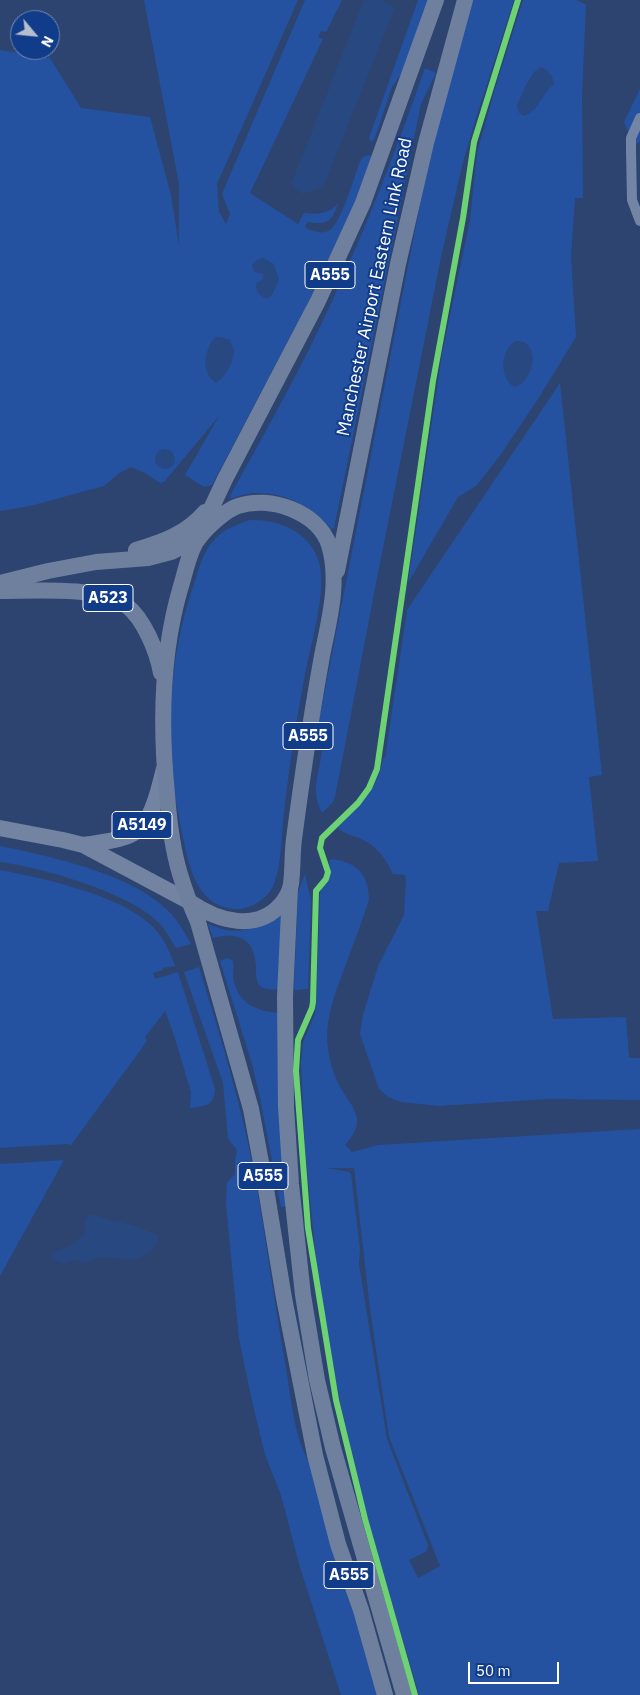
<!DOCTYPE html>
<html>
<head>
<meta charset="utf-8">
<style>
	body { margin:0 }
	#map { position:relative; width:640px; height:1695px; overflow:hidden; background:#2c446f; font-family:"IBM Plex Sans",sans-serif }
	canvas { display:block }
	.north { position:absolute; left:10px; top:10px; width:50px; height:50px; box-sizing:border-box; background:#113c8a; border:1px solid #708ab9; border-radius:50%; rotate:118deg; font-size:14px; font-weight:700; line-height:20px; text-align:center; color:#fff }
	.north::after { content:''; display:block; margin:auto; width:18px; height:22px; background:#b5becd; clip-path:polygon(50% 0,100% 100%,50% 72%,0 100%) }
	.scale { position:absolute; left:468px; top:1662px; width:91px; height:22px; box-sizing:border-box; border:2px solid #fff; border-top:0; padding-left:6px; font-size:15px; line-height:18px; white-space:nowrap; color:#fff; -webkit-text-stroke:4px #113c8a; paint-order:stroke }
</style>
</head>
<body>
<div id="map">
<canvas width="640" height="1695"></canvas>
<div class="north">N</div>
<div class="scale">50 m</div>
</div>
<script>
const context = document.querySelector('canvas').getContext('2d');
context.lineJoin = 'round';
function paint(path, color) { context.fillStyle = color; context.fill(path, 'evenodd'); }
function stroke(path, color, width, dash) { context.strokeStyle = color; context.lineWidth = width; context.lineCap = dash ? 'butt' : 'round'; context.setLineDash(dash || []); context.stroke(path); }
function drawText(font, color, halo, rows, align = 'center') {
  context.font = font + ' "IBM Plex Sans",sans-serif'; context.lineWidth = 4; context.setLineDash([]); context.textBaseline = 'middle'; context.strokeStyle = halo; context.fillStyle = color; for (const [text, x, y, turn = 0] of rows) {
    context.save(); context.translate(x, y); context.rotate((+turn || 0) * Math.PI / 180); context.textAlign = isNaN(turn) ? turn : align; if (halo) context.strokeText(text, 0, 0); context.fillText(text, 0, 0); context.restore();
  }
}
paint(new Path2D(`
	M 144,0 L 298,0 L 217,184 L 219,212 L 226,224 L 230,214 L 222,194 L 305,0 L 342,0 L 326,32 L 321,31 L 318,37 L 323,39 L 250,193 L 298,224 L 304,213 C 316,215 330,214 338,203 C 332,222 328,225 308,222 L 305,226 L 307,229 C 315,231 322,235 330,230 C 341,223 355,175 360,161 C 364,157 367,153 373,157 L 361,191 L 305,309 L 212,485 L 204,487 L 185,475 L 219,416 L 164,482 L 160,483 L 145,473 L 131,467 L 118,474 L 104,486 L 30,506 L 0,511 L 0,50 L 50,58 L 81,108 L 150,117 L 171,195 L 179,246 L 179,184 Z
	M 418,0 L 431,0 L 411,60 L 392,87 L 374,140 L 371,142 L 369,138 Z
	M 472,0 L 514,0 L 476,118 L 463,162 L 441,257 L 378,573 L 335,797 L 333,802 L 322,813 C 309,788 321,772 322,746 C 322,735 318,726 320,715 L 421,200 L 437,129 Z
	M 523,0 L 577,0 L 586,5 L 582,95 L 583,198 L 575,198 L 571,257 L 576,337 L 538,399 L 499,457 L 476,486 L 458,497 L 408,583 L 442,354 L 470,220 L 477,153 L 495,89 ZM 535,71 L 554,84 L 546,91 L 534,110 L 517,106 L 528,82 Z
	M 425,68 L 436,73 L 421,104 L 334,528 L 331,529 C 310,501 265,483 231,499 L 230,496 C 260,441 291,387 318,331 C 359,246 394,157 425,68 Z
	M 640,89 L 640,141 L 631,150 L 631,138 L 624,122 Z
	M 560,383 L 602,775 L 589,777 L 598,861 L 559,863 L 548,911 L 536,911 L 553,1019 L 626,1017 L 629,1058 L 640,1058 L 640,1100 L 546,1099 L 440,1106 L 401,1102 L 388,1097 L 379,1089 L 360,1034 L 363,1015 L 378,966 L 404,915 L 406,882 L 405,875 L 393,874 C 386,859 377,846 361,839 C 353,835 344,834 336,827 C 360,804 377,792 383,758 L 385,758 L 407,610 Z
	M 250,520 C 279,519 310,532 319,562 C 327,589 312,640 306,669 C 297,717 289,765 284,814 C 281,835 282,877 269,893 C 261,902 249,909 237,909 C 191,908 187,853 179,818 C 164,741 168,659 194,584 C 199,568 203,551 215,539 C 225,528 237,525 250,520 Z
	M 0,846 C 49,856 127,873 164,907 C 176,917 183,930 191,944 L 176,948 C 171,940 166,930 159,923 C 131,893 40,867 0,862 Z
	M 332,859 C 357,862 369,875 369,900 C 362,921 354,943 346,964 C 336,991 324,1019 328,1049 C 330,1061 333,1074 339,1085 C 352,1109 369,1118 345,1145 L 352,1152 L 378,1145 L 640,1129 L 640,1695 L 419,1695 L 366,1515 L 340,1403 L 318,1280 L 305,1148 L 301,1063 L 303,1042 L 315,1014 L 316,1007 L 320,893 C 326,878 333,878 329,861 ZM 327,1168 L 354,1168 L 370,1309 L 389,1437 L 440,1566 L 418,1578 L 409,1560 L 427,1551 L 428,1545 L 387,1439 L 359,1264 L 360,1249 L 351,1174 L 349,1172 Z
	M 0,870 C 42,878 122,895 153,927 C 164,938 170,952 175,966 L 162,968 L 163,970 L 153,973 L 155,979 L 178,972 L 215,1089 C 214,1106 205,1106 190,1108 L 191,1092 L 174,1035 L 165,1011 L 145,1037 L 147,1041 L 71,1145 L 67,1144 L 0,1148 Z
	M 305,874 L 311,901 L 308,989 L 295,990 L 294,988 L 298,892 Z
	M 281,911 L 279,989 C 251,992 258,977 255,959 C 252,936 232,932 213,938 L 208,924 C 241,938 254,929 281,911 Z
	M 228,958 L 233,961 C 234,966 233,971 233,977 C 237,1003 255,1011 279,1013 L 288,1206 L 281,1207 L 260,1098 L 252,1064 L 220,961 Z
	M 199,967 C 222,1042 245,1117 258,1194 C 268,1254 276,1314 287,1374 C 292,1406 295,1440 312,1468 L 378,1695 L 341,1695 L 299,1564 L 281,1495 L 265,1455 L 252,1401 L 239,1339 L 226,1204 L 227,1183 L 235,1174 L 235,1160 L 237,1150 L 228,1138 L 223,1083 L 184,972 Z
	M 64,1160 L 0,1276 L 0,1164 Z`), '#2452a1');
paint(new Path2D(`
	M 364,0 L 381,0 L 393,6 L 394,10 L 325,183 L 318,189 L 303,194 L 296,190 L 291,184 Z
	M 541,67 C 550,71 552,75 554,84 C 543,93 536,113 524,116 L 519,113 L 517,106 C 523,92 528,75 541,67 Z
	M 263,258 L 274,264 L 279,280 L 272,295 L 268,299 C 260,297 254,291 257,282 L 261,281 L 263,278 L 263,274 L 254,272 L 252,265 L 257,260 Z
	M 215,337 L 221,337 L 230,340 C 231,344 234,348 234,352 C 233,363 225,377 216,383 C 200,372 204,350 215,337 Z
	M 516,341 C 519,341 522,341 524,342 C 540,351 532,383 514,387 C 499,378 500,349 516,341 Z
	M155 459a10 10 0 1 1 20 0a10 10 0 1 1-20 0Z
	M 89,1215 L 95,1215 L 113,1221 L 133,1225 L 158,1235 L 158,1240 L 155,1246 L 147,1254 L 136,1260 L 101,1257 L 86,1263 L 73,1260 L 65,1264 L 52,1260 L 51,1253 L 70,1246 L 85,1234 L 85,1220 Z`), '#284881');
stroke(new Path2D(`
	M 640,118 L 631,138 L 631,150 L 632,200 L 640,221`), '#7385a4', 10);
stroke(new Path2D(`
	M 0,828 L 63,840 L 83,845 L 190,902
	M 83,845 C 96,843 109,842 122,838 C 152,831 157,794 164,769`), '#7284a2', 16);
stroke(new Path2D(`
	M 136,550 C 163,542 186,534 205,512
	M 337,571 L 398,264 L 426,143 L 465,0
	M 0,583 L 48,571 L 96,562 L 148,558 L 171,552 L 197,539 L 225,479 L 318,301 L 363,203 L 436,0
	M 0,591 C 33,591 99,586 126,605 C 144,619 157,651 161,673
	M 290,889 L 285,996 L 286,1107 L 291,1184 L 303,1295 L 317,1380 L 333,1448 L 404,1695
	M 190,902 C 218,921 257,933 282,903 C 286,898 290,890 291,884 C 293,869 292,854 294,839 C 302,778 311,717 322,656 C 329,620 340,582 329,545 C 318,512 270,495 238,506 C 226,510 207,527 199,538 C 190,548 185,573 181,586 C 161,653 160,724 167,794 C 169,821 172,848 180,874 C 185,891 191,907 198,922 L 251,1109 L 266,1189 L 284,1298 L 315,1455 L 338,1544 L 361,1610 L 385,1695`), '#6f809e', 16);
stroke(new Path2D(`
	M 415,1695 L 365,1519 L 336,1400 L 308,1228 L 296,1071 L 298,1040 L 312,1008 L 313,1002 L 316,891 L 326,879 L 328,872 L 320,848 L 322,838 L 358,803 L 369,788 L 377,769 L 433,381 L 463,218 L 474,142 L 518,0`), '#6cd273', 6);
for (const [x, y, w] of [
	[330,275,50],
	[108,598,50],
	[308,736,50],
	[142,825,60],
	[263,1176,50],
	[349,1575,50]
]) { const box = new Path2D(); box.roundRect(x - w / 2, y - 13.5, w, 27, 4); context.fillStyle = '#113c8a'; context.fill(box); stroke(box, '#fff', 1); }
drawText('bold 16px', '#fff', null, [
	["A555",330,275],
	["A523",108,598],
	["A555",308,736],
	["A5149",142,825],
	["A555",263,1176],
	["A555",349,1575]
]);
drawText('18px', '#fff', '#113c8a', [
	["Manchester Airport Eastern Link Road",375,287,-78]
]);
</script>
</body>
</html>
